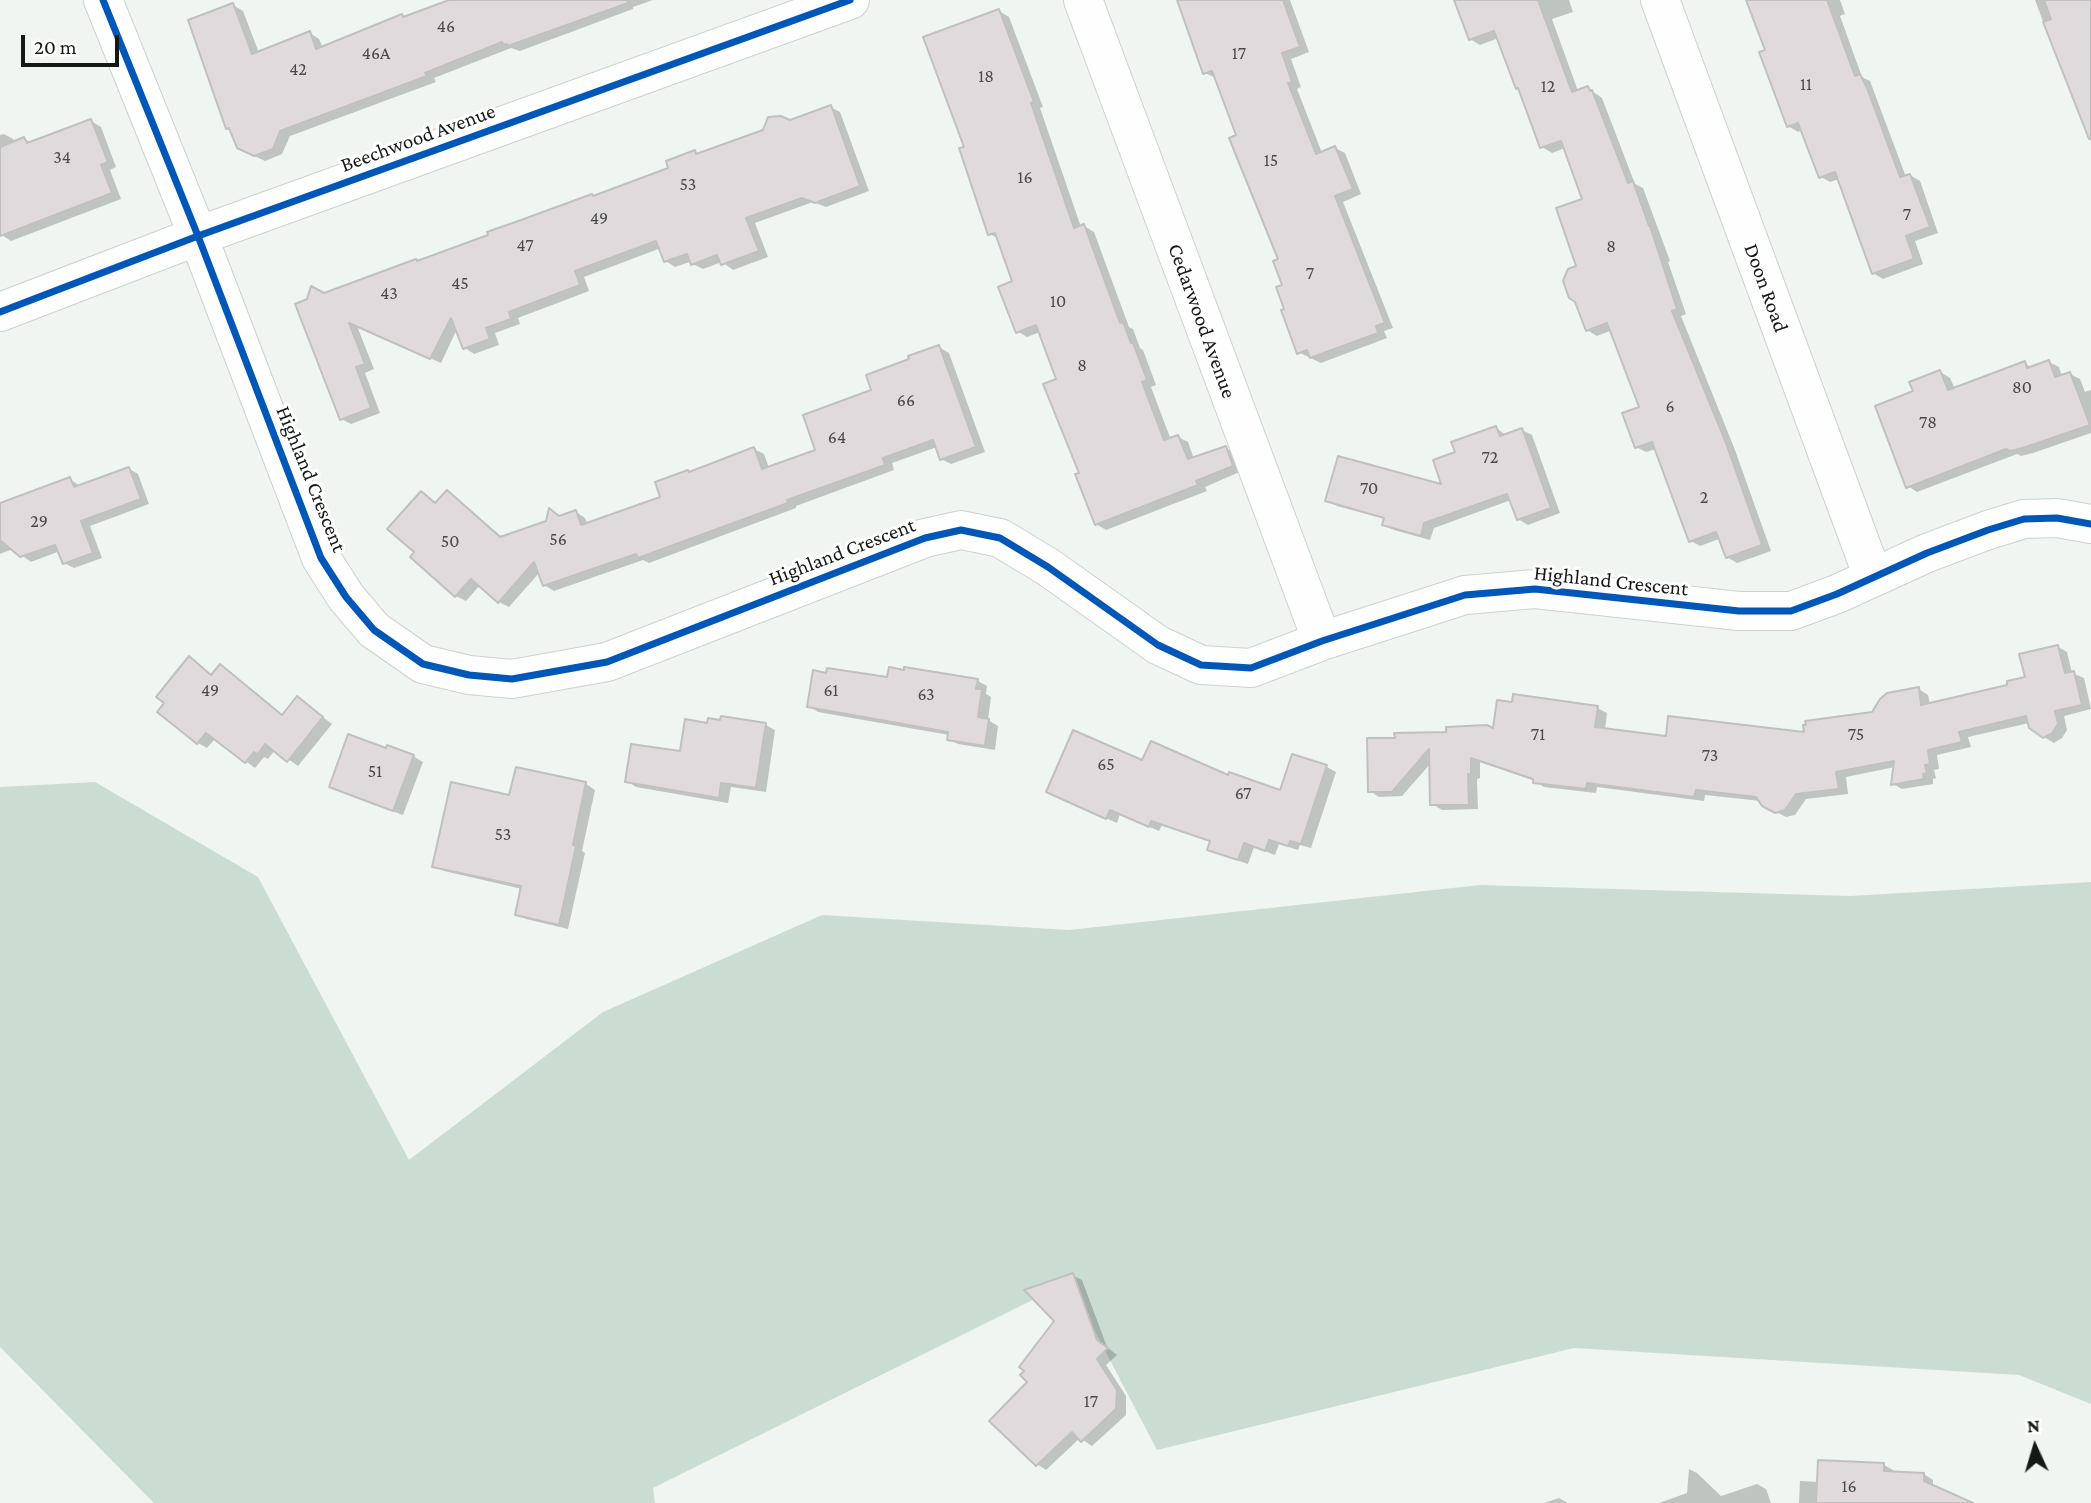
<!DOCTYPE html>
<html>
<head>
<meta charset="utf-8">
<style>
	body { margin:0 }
	#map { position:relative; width:2091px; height:1503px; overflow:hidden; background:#eff6f1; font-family:"Crimson Pro",serif }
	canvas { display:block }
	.north { position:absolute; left:2000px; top:1412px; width:70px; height:70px; -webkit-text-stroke:5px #fff; paint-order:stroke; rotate:356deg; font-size:19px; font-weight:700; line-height:28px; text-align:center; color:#151916 }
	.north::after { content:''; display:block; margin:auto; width:24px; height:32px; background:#151916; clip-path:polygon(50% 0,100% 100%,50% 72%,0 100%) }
	.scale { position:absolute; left:21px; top:35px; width:98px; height:32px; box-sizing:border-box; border:4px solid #151916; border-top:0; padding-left:9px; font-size:21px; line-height:24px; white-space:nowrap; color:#151916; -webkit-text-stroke:5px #fff; paint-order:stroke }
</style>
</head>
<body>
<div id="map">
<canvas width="2091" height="1503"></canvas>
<div class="north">N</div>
<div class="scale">20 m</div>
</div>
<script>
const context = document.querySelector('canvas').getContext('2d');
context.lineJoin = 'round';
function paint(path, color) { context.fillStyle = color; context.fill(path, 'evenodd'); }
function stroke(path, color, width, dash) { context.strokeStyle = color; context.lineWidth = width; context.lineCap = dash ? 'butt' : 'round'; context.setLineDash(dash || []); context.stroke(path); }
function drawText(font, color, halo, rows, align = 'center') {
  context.font = font + ' "Crimson Pro",serif'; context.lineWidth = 6; context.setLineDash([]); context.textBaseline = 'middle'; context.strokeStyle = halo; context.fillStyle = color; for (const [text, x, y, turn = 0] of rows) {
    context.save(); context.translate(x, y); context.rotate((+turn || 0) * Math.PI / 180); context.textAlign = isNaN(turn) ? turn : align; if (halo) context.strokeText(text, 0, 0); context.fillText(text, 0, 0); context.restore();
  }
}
paint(new Path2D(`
	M 95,782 L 258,877 L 409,1160 L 603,1012 L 822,915 L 1069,930 L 1480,885 L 1850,896 L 2091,882 L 2091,1404 L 2019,1375 L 1574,1348 L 1157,1450 L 1069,1282 L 653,1488 L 655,1503 L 154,1503 L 0,1347 L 0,787 Z`), '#cbddd1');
paint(new Path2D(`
	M 454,0 L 653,0 L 633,7 L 633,9 L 520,51 L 511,48 L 434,78 L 436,82 L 290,136 L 282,154 L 265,161 L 248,153 L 232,130 L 227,128 L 233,5 L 243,11 L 259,53 L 310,33 L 319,39 L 323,48 L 402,16 L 406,18 Z
	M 1178,0 L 1290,0 L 1309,52 L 1291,59 L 1301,87 L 1297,89 L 1322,153 L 1335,148 L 1345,153 L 1361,194 L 1343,202 L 1393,328 L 1384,331 L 1387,338 L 1321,363 L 1298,352 L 1280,260 L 1238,136 L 1216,78 L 1205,73 Z
	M 1455,0 L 1569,0 L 1573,12 L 1552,19 L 1578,91 L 1588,88 L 1602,98 L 1635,184 L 1643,188 L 1670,261 L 1668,262 L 1686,314 L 1681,316 L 1735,450 L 1771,551 L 1737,563 L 1727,557 L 1719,539 L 1700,546 L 1691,541 L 1656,449 L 1646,452 L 1636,447 L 1641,408 L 1612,330 L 1597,336 L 1587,330 L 1579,267 L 1584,200 L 1565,148 L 1552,153 L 1542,147 L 1521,90 L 1517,88 L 1499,38 L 1480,45 L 1470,39 Z
	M 1749,0 L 1840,0 L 1845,14 L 1840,16 L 1862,77 L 1870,81 L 1906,177 L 1910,175 L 1920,181 L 1938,233 L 1915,241 L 1923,264 L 1883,279 L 1873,273 L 1839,179 L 1830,182 L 1821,177 L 1802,130 L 1798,132 L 1788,126 L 1767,51 Z
	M 2035,0 L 2091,0 L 2091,142 L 2061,61 L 2057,59 Z
	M 999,11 L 1009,17 L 1043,107 L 1040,108 L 1081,227 L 1084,226 L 1094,232 L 1129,327 L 1133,329 L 1140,348 L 1143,350 L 1156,385 L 1151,387 L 1171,440 L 1178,437 L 1188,442 L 1194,459 L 1226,448 L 1236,454 L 1242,471 L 1205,487 L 1207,491 L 1106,530 L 1096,524 L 1081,474 L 1058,380 L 1040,332 L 1027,337 L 1017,331 L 1015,282 L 999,239 L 990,234 L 966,148 Z
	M 830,107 L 840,112 L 869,191 L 826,207 L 813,202 L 755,223 L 768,257 L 733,270 L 722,262 L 703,269 L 693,264 L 692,261 L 675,267 L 666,261 L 661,248 L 584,277 L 589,291 L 518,318 L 520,324 L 495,333 L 499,345 L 474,354 L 465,348 L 457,329 L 441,363 L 357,326 L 374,369 L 365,373 L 380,413 L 351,424 L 341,419 L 324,295 L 670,169 L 694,152 L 699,155 Z
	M 91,121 L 101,127 L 116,167 L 110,170 L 121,199 L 11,241 L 2,235 L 0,231 L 0,135 L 4,134 L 13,139 L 15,143 L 24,139 L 32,143 Z
	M 939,347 L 949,353 L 985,452 L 951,464 L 941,459 L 937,447 L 892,463 L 894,470 L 796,506 L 796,508 L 649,563 L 643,560 L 554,591 L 544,585 L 540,572 L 509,607 L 499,602 L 480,585 L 466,601 L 456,596 L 412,557 L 416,552 L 422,493 L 437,503 L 447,492 L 457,498 L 503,538 L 576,512 L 585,518 L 588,525 L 663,498 L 690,473 L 754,449 L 764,454 L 769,468 L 817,451 L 874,391 Z
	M 2049,362 L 2059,367 L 2062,377 L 2070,374 L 2080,379 L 2085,392 L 2091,390 L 2091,433 L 2033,453 L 2021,456 L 2017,454 L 1917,492 L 1908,486 L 1915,392 L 1940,372 L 1950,378 L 1955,389 L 2024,363 L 2033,368 Z
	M 1496,428 L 1506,435 L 1522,430 L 1532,435 L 1560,513 L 1528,525 L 1518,519 L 1511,500 L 1434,528 L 1430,540 L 1394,530 L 1384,524 L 1386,519 L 1337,506 L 1327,500 L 1444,486 L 1457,453 Z
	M 128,468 L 138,474 L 149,504 L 90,526 L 102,558 L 74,568 L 64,563 L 60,551 L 31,562 L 13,549 L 0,554 L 0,505 L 70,479 L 80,486 Z
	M 2058,647 L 2067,652 L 2072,673 L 2084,678 L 2091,709 L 2064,716 L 2067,730 L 2062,738 L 2054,743 L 2044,737 L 2029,723 L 1968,737 L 1971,747 L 1937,755 L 1939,769 L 1934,770 L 1936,778 L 1933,779 L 1933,784 L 1902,789 L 1893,784 L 1895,767 L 1846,777 L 1848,794 L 1806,799 L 1795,815 L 1786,817 L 1763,805 L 1761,801 L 1705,795 L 1704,801 L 1597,787 L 1596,793 L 1544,787 L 1535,781 L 1480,762 L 1480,778 L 1477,779 L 1478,809 L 1442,810 L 1432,804 L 1431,763 L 1402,796 L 1379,797 L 1370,791 L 1397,740 L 1494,730 L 1597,708 L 1607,713 L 1605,730 L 1667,738 L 1807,734 L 1873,713 L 1919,689 L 1928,695 L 1930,704 L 2009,686 L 2027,679 Z
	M 190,659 L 213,676 L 220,666 L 230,672 L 283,716 L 298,698 L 332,724 L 298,766 L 275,750 L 268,759 L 264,757 L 255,768 L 215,739 L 207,748 L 198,743 Z
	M 889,679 L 978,681 L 987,686 L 986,694 L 991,697 L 988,720 L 998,726 L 995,750 L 958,744 L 948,739 L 949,735 L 818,712 L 809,706 Z
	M 709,725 L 766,725 L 775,730 L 766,792 L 731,787 L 728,803 L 636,787 L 627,781 L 682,753 Z
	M 387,750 L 413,756 L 423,762 L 403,815 L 340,792 L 331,786 Z
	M 1294,756 L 1327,767 L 1336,772 L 1311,848 L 1300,845 L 1298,850 L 1279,844 L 1275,855 L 1254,847 L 1248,864 L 1219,854 L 1209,849 L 1211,842 L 1162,825 L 1159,831 L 1120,814 L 1117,823 L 1057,797 L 1143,763 L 1229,778 L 1282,792 Z
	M 517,769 L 586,784 L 595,790 L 582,851 L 585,853 L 568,929 L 526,919 L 517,914 L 522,889 L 444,871 L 434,866 L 511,797 Z
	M 1072,1275 L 1082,1280 L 1107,1347 L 1117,1355 L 1106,1365 L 1126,1396 L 1126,1415 L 1092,1446 L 1080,1438 L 1046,1470 L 1037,1464 L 1029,1382 L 1057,1321 Z
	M 1884,1465 L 1893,1470 L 1893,1473 L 1924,1474 L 1933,1480 L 1933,1487 L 1969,1503 L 1799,1503 L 1800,1481 L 1819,1482 Z
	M 1689,1469 L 1697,1473 L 1721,1496 L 1757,1484 L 1766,1489 L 1771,1503 L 1659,1503 L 1687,1493 Z
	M 1559,1498 L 1568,1503 L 1544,1503 Z`), '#0003');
const building = new Path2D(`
	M 449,0 L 628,0 L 628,3 L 508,46 L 507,44 L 504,45 L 502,42 L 425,73 L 427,76 L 280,131 L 273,149 L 254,156 L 237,148 L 229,128 L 226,129 L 188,20 L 233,3 L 252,54 L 310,31 L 316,49 L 402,14 L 403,17 Z
	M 1177,0 L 1283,0 L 1300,47 L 1282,53 L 1292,82 L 1288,83 L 1316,154 L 1335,146 L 1353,189 L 1335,196 L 1385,323 L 1376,326 L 1378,333 L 1310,358 L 1307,350 L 1297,354 L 1281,310 L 1284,309 L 1276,287 L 1282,285 L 1273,261 L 1278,259 L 1229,138 L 1236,135 L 1212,71 L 1203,74 Z
	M 1454,0 L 1538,0 L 1572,92 L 1588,86 L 1590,91 L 1592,90 L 1628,183 L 1633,181 L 1649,226 L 1650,226 L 1677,309 L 1672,311 L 1726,443 L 1762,545 L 1726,558 L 1716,532 L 1689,542 L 1652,442 L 1635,448 L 1622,413 L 1639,407 L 1607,323 L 1586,331 L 1575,302 L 1569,298 L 1563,281 L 1568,269 L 1576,266 L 1556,208 L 1582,199 L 1561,141 L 1540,148 L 1518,88 L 1516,89 L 1494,31 L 1469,40 Z
	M 1746,0 L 1827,0 L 1855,76 L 1860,74 L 1867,88 L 1900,177 L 1910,174 L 1930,227 L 1906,236 L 1914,259 L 1872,274 L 1835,172 L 1819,178 L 1798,123 L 1787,127 L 1759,52 L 1765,50 Z
	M 2044,0 L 2091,0 L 2091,139 L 2089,139 L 2043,22 L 2051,19 Z
	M 999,9 L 1034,102 L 1031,103 L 1074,228 L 1084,224 L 1120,323 L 1123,322 L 1131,343 L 1133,343 L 1147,380 L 1142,382 L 1164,440 L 1178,435 L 1188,459 L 1226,446 L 1233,466 L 1196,481 L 1198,485 L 1095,525 L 1075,474 L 1079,473 L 1043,384 L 1056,379 L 1036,325 L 1016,333 L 998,287 L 1012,281 L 995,233 L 988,235 L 959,148 L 964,147 L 923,37 Z
	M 831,105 L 860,186 L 815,203 L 802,198 L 746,218 L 759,251 L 721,265 L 717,255 L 691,265 L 687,254 L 664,262 L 656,241 L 575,271 L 580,285 L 509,312 L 511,319 L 486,328 L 490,339 L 463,349 L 451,318 L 430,359 L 349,323 L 365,364 L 356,367 L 371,408 L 340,420 L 295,304 L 307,299 L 311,286 L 324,293 L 416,259 L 417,261 L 488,235 L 487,232 L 521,220 L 592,194 L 593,196 L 668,168 L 666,161 L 695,150 L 696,154 L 763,130 L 768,117 L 781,116 L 790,120 Z
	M 91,119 L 108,162 L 101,165 L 112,193 L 0,236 L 0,147 L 24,137 L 27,143 Z
	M 939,345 L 976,447 L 940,460 L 933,440 L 883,458 L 885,465 L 787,500 L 788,503 L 736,522 L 638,558 L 636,554 L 543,586 L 534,562 L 498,603 L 471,579 L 455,597 L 410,557 L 414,552 L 387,529 L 421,491 L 435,503 L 447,490 L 500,537 L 546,521 L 549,508 L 559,516 L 576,510 L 581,525 L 660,497 L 655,482 L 688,470 L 689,472 L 754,447 L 762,469 L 815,450 L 803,415 L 871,390 L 866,375 L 909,359 L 908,356 Z
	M 2049,360 L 2055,377 L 2070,372 L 2090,425 L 2023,448 L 2010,451 L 2006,449 L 1906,488 L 1875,406 L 1913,391 L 1909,382 L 1940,370 L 1948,390 L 2025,361 L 2027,368 Z
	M 1496,426 L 1500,436 L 1522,428 L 1551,508 L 1517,520 L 1507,494 L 1424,523 L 1421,536 L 1382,525 L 1384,518 L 1325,501 L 1338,456 L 1441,484 L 1433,460 L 1455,452 L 1451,442 Z
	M 129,467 L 141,499 L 81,521 L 93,553 L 63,564 L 55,545 L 20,557 L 0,540 L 0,503 L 70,477 L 74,487 Z
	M 2058,645 L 2065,673 L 2074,671 L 2082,705 L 2055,711 L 2058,724 L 2052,733 L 2043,738 L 2029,728 L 2026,716 L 1959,732 L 1962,742 L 1928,750 L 1930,764 L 1925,765 L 1927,773 L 1923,774 L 1924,779 L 1891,785 L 1894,761 L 1836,772 L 1839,789 L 1796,794 L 1785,810 L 1775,813 L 1762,806 L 1756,797 L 1696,790 L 1694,797 L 1587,783 L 1586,789 L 1533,783 L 1533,779 L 1471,758 L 1471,774 L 1468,774 L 1469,805 L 1430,805 L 1429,749 L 1392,792 L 1368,792 L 1367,738 L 1395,738 L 1394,733 L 1446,732 L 1446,727 L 1487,725 L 1493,728 L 1497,700 L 1512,702 L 1513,694 L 1598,706 L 1595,727 L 1666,736 L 1668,716 L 1804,732 L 1803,725 L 1806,725 L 1805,721 L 1872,712 L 1880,699 L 1887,693 L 1919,687 L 1921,705 L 2007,685 L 2007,681 L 2025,677 L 2019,654 Z
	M 189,656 L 211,675 L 220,664 L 282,715 L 297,696 L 323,717 L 287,762 L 265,744 L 257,755 L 254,752 L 245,763 L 206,733 L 197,744 L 157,712 L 164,703 L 156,697 Z
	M 889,667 L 904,670 L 904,667 L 978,679 L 976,689 L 982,689 L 978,717 L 989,719 L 985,746 L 947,740 L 948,732 L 807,707 L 813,670 L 826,673 L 827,668 L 887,677 Z
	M 721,716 L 766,723 L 756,788 L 721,783 L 719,798 L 625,782 L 631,744 L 680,751 L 685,719 L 707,723 L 708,718 L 720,720 Z
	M 1073,730 L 1142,760 L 1151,741 L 1228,775 L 1229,772 L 1280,790 L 1292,754 L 1327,765 L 1301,844 L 1290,841 L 1288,846 L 1269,840 L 1265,851 L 1244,843 L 1238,860 L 1207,850 L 1210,841 L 1151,821 L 1149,827 L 1110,810 L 1106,819 L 1046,792 Z
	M 348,734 L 386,748 L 387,745 L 414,755 L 393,811 L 329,787 Z
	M 516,767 L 586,782 L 573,845 L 576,846 L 559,925 L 515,915 L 521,886 L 432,867 L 451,782 L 509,795 Z
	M 1073,1273 L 1097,1340 L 1108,1348 L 1097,1359 L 1117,1390 L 1116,1409 L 1081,1442 L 1072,1432 L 1036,1466 L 989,1421 L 1027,1382 L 1020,1375 L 1024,1371 L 1019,1367 L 1054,1321 L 1024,1290 Z
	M 1818,1460 L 1884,1463 L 1884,1471 L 1924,1473 L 1924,1481 L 1973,1503 L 1816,1503 Z`);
paint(building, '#e1dadd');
stroke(building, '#c0c0c0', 2);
const minor = new Path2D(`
	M 103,0 L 198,236 L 321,558 L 346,597 L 374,630 L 423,664 L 469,675 L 512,679 L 607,662 L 925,538 L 961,530 L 1000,538 L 1048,567 L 1158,645 L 1201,665 L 1251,668 L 1322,641 L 1465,595 L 1535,589 L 1739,611 L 1791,611 L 1837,594 L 1927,553 L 1988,530 L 2024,519 L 2057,518 L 2091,524
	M 1083,0 L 1322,641
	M 1660,0 L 1873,577
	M 0,312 L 198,236 L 850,0`);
stroke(minor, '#cdd2ce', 40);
stroke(minor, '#fdfefd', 38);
stroke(new Path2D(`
	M 103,0 L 198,236 L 321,558 L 346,597 L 374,630 L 423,664 L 469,675 L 512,679 L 607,662 L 925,538 L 961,530 L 1000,538 L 1048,567 L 1158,645 L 1201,665 L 1251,668 L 1322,641 L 1465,595 L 1535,589 L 1739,611 L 1791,611 L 1837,594 L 1927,553 L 1988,530 L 2024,519 L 2057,518 L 2091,524
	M 0,312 L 198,236 L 850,0`), '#0057b8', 7);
drawText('18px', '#484948', null, [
	["46",446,26],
	["46A",376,53],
	["17",1239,53],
	["42",298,69],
	["18",986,76],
	["11",1806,84],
	["12",1548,86],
	["34",62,157],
	["15",1271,160],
	["16",1025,177],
	["53",688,184],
	["7",1907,214],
	["49",599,218],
	["47",525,245],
	["8",1611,246],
	["7",1310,273],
	["45",460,283],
	["43",389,293],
	["10",1058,301],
	["8",1082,365],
	["80",2022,387],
	["66",906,400],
	["6",1670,406],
	["78",1928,422],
	["64",837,437],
	["72",1490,457],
	["70",1369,488],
	["2",1704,497],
	["29",39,521],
	["56",558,539],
	["50",450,541],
	["49",210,690],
	["61",831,690],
	["63",926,694],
	["71",1538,734],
	["75",1856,734],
	["73",1710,755],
	["65",1106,764],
	["51",375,771],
	["67",1243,793],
	["53",503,834],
	["17",1091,1401],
	["16",1849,1486]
]);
drawText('21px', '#151916', '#fff', [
	["Beechwood Avenue",418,138,-20],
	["Doon Road",1766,288,70],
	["Cedarwood Avenue",1202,321,70],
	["Highland Crescent",311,479,68],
	["Highland Crescent",842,552,-21],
	["Highland Crescent",1611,581,6]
]);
</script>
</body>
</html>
